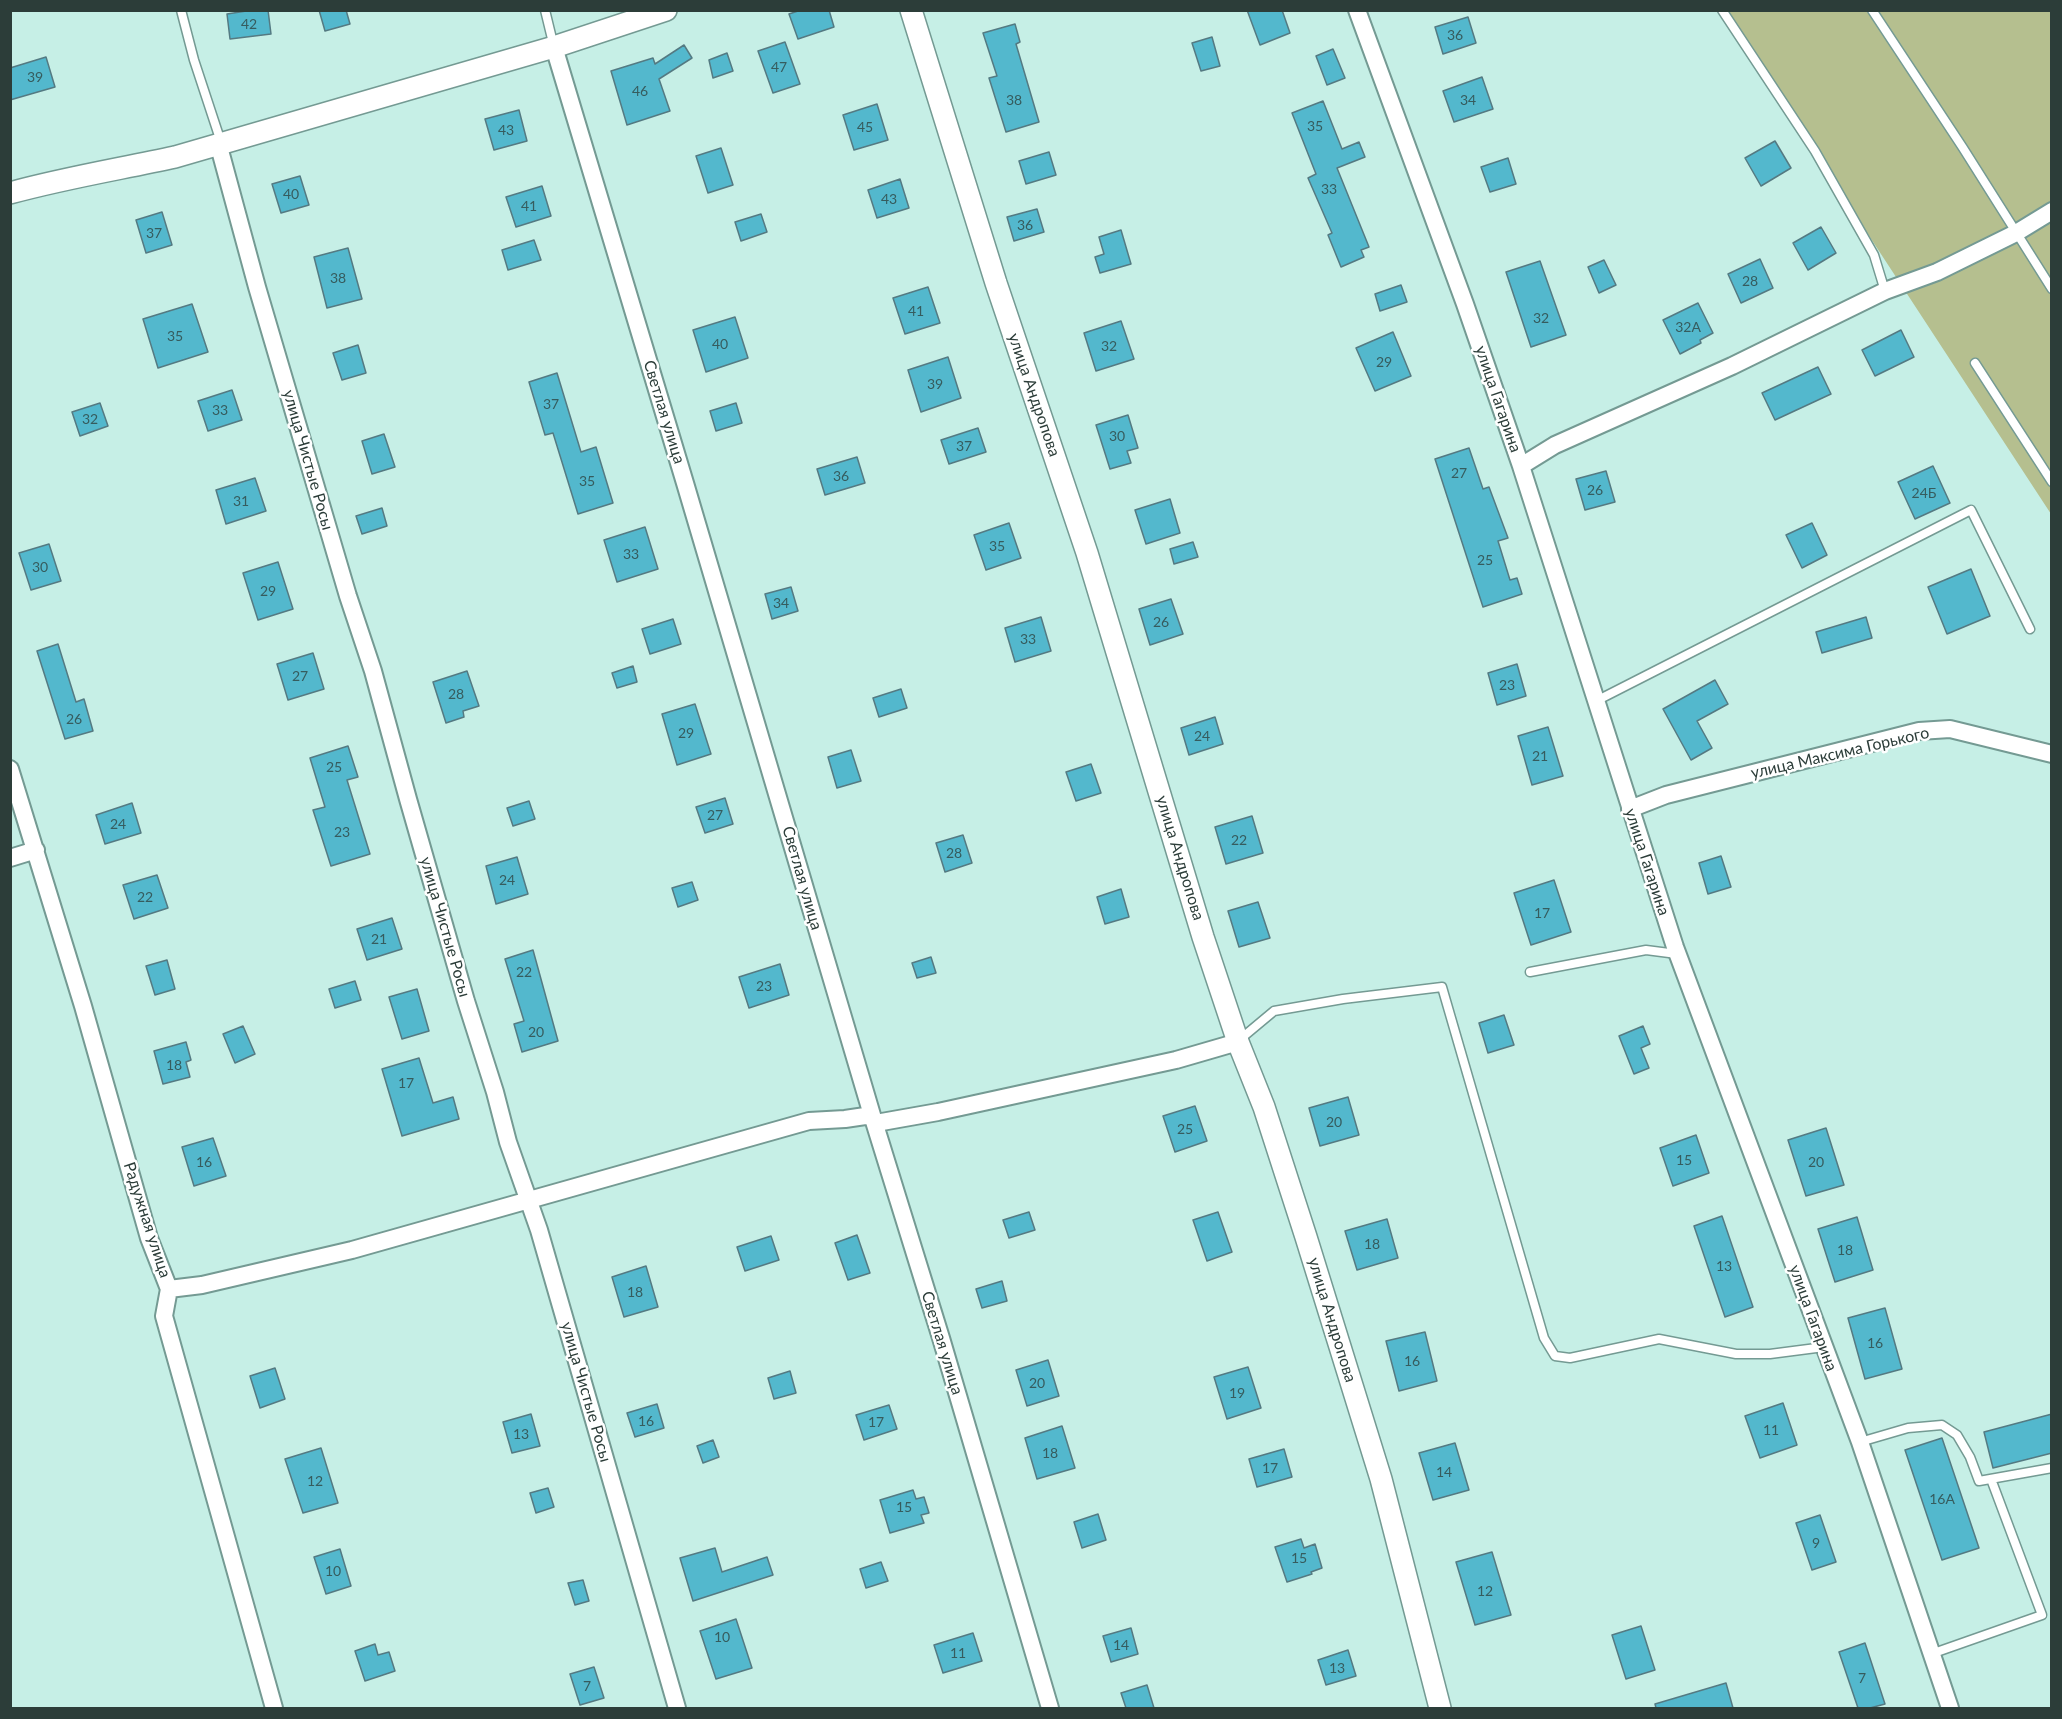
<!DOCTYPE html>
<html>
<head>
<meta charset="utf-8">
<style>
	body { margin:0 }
	#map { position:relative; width:2062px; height:1719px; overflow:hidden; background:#c6efe6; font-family:Lato,sans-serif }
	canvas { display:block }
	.frame { position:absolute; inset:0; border:12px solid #2c3d39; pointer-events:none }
</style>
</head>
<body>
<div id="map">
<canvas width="2062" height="1719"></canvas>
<div class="frame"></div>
</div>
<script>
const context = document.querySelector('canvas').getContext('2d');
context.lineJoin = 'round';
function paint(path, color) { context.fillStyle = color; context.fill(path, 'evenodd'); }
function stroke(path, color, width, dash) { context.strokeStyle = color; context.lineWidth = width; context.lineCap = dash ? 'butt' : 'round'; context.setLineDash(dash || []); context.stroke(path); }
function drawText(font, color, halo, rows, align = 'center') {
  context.font = font + ' Lato,sans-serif'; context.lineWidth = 5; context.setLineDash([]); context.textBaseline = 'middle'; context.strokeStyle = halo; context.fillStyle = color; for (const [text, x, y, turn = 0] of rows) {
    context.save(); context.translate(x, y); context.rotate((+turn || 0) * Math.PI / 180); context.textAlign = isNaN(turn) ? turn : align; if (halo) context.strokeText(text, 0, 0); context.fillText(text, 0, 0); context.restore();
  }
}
paint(new Path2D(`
	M 1718,11 L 2051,11 L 2051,514 L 1792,118 Z`), '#b5bf8f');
const building = new Path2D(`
	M 253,10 L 268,10 L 271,34 L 230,39 L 227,14 Z
	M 319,10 L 346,10 L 350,24 L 325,31 Z
	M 801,10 L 829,10 L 834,27 L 798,39 L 789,14 Z
	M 1247,10 L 1282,10 L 1290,33 L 1260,45 Z
	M 1468,17 L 1476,43 L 1443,54 L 1435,27 Z
	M 1015,24 L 1020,42 L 1016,44 L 1039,122 L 1006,132 L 989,78 L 997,76 L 983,33 Z
	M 1212,37 L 1220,66 L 1201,71 L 1192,43 Z
	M 785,42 L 800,84 L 773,93 L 758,51 Z
	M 684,45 L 692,58 L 659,79 L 670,111 L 627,125 L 611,71 L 653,58 L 655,64 Z
	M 1333,49 L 1345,78 L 1327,85 L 1316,56 Z
	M 727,53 L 733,71 L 713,78 L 709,60 Z
	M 46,57 L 55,87 L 10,100 L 10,68 Z
	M 1482,77 L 1493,109 L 1454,122 L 1443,91 Z
	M 1323,101 L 1342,149 L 1359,142 L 1365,157 L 1337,168 L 1369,247 L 1361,250 L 1364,257 L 1341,267 L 1328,235 L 1332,233 L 1308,178 L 1316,174 L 1292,113 Z
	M 877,104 L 888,140 L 854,150 L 843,115 Z
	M 519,110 L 527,141 L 494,150 L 485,119 Z
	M 1775,141 L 1791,168 L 1761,186 L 1745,158 Z
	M 721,148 L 733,185 L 708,193 L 696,156 Z
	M 1049,152 L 1056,175 L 1026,184 L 1019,161 Z
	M 1508,158 L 1516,184 L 1490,192 L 1481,167 Z
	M 300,176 L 309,205 L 281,213 L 272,184 Z
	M 900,179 L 909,208 L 877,218 L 868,190 Z
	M 542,186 L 551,216 L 516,227 L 506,197 Z
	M 1037,209 L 1044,232 L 1014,241 L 1007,217 Z
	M 162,212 L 172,245 L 146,253 L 136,220 Z
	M 761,214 L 767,232 L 741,241 L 735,222 Z
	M 1821,227 L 1836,253 L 1808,270 L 1793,243 Z
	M 1121,230 L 1131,264 L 1100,273 L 1095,257 L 1104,254 L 1099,237 Z
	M 534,240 L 541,260 L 508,270 L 502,250 Z
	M 348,248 L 362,299 L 327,308 L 314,257 Z
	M 1760,259 L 1773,288 L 1741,303 L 1728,274 Z
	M 1604,260 L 1616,285 L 1599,293 L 1588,267 Z
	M 1540,261 L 1566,335 L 1531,347 L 1506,272 Z
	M 1401,285 L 1407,302 L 1380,311 L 1375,294 Z
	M 928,287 L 940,323 L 905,334 L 893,298 Z
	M 1698,303 L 1713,333 L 1700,340 L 1701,343 L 1680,354 L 1663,320 Z
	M 192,304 L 208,352 L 158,368 L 143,319 Z
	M 735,317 L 748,358 L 706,372 L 693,330 Z
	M 1121,321 L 1134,359 L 1096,371 L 1084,333 Z
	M 1901,330 L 1914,357 L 1875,376 L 1862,350 Z
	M 1393,332 L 1411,376 L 1375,391 L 1356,348 Z
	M 358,345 L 366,373 L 342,380 L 333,353 Z
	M 948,357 L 961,398 L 921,412 L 908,370 Z
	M 1818,367 L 1831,394 L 1775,420 L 1762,393 Z
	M 557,373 L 581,452 L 596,447 L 613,503 L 578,514 L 553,433 L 545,435 L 529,382 Z
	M 232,390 L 242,420 L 208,431 L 198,401 Z
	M 100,403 L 108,426 L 80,436 L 72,412 Z
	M 736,403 L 742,423 L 716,431 L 710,411 Z
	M 1128,415 L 1138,448 L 1127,451 L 1131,463 L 1110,469 L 1096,425 Z
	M 978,428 L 986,452 L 949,464 L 941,440 Z
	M 384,434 L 395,467 L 372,474 L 362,441 Z
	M 1469,448 L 1483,489 L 1489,487 L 1508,538 L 1498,541 L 1510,580 L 1517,578 L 1522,594 L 1483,607 L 1435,459 Z
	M 857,457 L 865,483 L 825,495 L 817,469 Z
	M 1933,466 L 1950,503 L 1915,519 L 1898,482 Z
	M 1606,471 L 1615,502 L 1585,510 L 1576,479 Z
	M 255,478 L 266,511 L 226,524 L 216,490 Z
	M 1170,499 L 1180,533 L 1146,544 L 1135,510 Z
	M 382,508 L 387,526 L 362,534 L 356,516 Z
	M 1009,523 L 1021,558 L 986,570 L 974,535 Z
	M 1812,523 L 1827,555 L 1802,568 L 1786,535 Z
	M 645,527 L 658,569 L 617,582 L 604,540 Z
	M 1193,542 L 1198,557 L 1174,564 L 1170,549 Z
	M 49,544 L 61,581 L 31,590 L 19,553 Z
	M 278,562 L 293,609 L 258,620 L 243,573 Z
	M 1971,569 L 1990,616 L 1947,634 L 1928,587 Z
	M 791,587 L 798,611 L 772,619 L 765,594 Z
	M 1171,599 L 1183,634 L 1150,645 L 1139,609 Z
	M 1041,617 L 1051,651 L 1015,662 L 1005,628 Z
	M 1866,617 L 1872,638 L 1822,653 L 1816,632 Z
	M 673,619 L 681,644 L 650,654 L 642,629 Z
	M 58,644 L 76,702 L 84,699 L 93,731 L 65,739 L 37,651 Z
	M 313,653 L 324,689 L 288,700 L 277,664 Z
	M 1517,664 L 1526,696 L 1497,705 L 1488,673 Z
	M 633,666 L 637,682 L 617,688 L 612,673 Z
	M 467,671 L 479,706 L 463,711 L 464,717 L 446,723 L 433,682 Z
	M 1715,680 L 1728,704 L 1697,721 L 1712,748 L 1691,760 L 1663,709 Z
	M 901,689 L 907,708 L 879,717 L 873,698 Z
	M 695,704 L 711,754 L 677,765 L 662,714 Z
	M 1215,717 L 1223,744 L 1189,755 L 1181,728 Z
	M 1548,727 L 1563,776 L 1532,785 L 1518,736 Z
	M 348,746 L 358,777 L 347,780 L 370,854 L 331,866 L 313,810 L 325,807 L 310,758 Z
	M 851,750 L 861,781 L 837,788 L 828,757 Z
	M 1091,764 L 1101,793 L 1076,801 L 1066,772 Z
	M 725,798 L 733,824 L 705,833 L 696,807 Z
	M 529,801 L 535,819 L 513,826 L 507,808 Z
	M 132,803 L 141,833 L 105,844 L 96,815 Z
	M 1252,816 L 1263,853 L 1226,864 L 1215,827 Z
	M 963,835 L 972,863 L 945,872 L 936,843 Z
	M 1721,856 L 1731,887 L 1708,894 L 1699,863 Z
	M 517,857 L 528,894 L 496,904 L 486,866 Z
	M 157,875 L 168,908 L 134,919 L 123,885 Z
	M 1554,880 L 1571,932 L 1531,945 L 1514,893 Z
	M 692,882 L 698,900 L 678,907 L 672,888 Z
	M 1121,889 L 1129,917 L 1105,924 L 1097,897 Z
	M 1258,902 L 1270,938 L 1239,947 L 1228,911 Z
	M 392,918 L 402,949 L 367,960 L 357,929 Z
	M 533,950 L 558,1041 L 522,1052 L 514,1024 L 524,1021 L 505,959 Z
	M 931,957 L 936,973 L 917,978 L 912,963 Z
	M 167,960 L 175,989 L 155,995 L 146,966 Z
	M 780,964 L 789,995 L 749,1008 L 739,977 Z
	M 355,981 L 361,1000 L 335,1008 L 329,989 Z
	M 417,989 L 429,1031 L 402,1039 L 389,997 Z
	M 1504,1015 L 1514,1045 L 1488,1053 L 1479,1023 Z
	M 243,1026 L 255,1054 L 235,1063 L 223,1034 Z
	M 1643,1026 L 1650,1044 L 1641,1048 L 1649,1068 L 1634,1074 L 1619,1036 Z
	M 186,1042 L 191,1060 L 186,1062 L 190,1077 L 163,1084 L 154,1051 Z
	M 419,1058 L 433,1103 L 453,1097 L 459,1119 L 402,1136 L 382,1069 Z
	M 1348,1097 L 1359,1135 L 1320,1146 L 1309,1108 Z
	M 1195,1106 L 1207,1141 L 1175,1152 L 1163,1116 Z
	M 1826,1128 L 1844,1185 L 1806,1196 L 1788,1140 Z
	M 1696,1135 L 1709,1173 L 1673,1186 L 1660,1148 Z
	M 213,1138 L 226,1176 L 194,1186 L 182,1147 Z
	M 1029,1212 L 1035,1230 L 1009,1238 L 1003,1220 Z
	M 1218,1212 L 1232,1252 L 1207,1261 L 1193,1220 Z
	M 1722,1216 L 1753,1307 L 1725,1317 L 1694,1226 Z
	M 1857,1217 L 1873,1270 L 1835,1282 L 1818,1229 Z
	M 1387,1219 L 1398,1258 L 1357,1270 L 1345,1231 Z
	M 857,1235 L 870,1273 L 848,1280 L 835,1243 Z
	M 771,1236 L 779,1260 L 745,1271 L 737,1247 Z
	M 646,1266 L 658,1307 L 624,1317 L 612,1277 Z
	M 1002,1281 L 1007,1301 L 982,1308 L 976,1289 Z
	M 1885,1308 L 1902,1369 L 1865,1379 L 1848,1318 Z
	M 1425,1332 L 1437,1381 L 1399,1391 L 1386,1341 Z
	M 1048,1360 L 1059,1396 L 1027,1406 L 1016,1370 Z
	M 1248,1367 L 1261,1408 L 1227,1419 L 1214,1377 Z
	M 275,1368 L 285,1399 L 260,1408 L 250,1376 Z
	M 790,1371 L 796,1393 L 774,1399 L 768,1378 Z
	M 1783,1403 L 1797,1445 L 1760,1458 L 1745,1416 Z
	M 657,1404 L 664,1428 L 635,1437 L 627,1413 Z
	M 889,1405 L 897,1429 L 864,1440 L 856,1415 Z
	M 531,1414 L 540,1446 L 512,1453 L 503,1422 Z
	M 2052,1414 L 2052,1453 L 1993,1468 L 1984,1432 Z
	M 1062,1426 L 1075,1468 L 1037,1479 L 1025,1438 Z
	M 1942,1438 L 1979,1548 L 1942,1560 L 1905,1450 Z
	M 713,1440 L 719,1457 L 703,1463 L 697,1446 Z
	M 1455,1443 L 1469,1490 L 1433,1500 L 1419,1453 Z
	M 321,1448 L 338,1503 L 303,1513 L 285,1459 Z
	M 1284,1449 L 1292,1477 L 1257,1487 L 1249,1459 Z
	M 548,1488 L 554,1507 L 536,1513 L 530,1493 Z
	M 913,1490 L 916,1499 L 924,1497 L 929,1513 L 921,1515 L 924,1523 L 890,1533 L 880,1500 Z
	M 1098,1514 L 1106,1540 L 1082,1548 L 1074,1522 Z
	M 1820,1515 L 1836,1562 L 1812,1570 L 1796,1523 Z
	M 1301,1539 L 1304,1548 L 1315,1544 L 1322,1568 L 1311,1572 L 1312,1574 L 1287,1582 L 1275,1547 Z
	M 715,1548 L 722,1572 L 767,1557 L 773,1575 L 693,1601 L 680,1558 Z
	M 340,1549 L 351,1586 L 326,1594 L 314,1557 Z
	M 1492,1552 L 1511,1615 L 1475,1625 L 1456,1562 Z
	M 881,1562 L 888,1581 L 866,1588 L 860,1569 Z
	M 583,1580 L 589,1601 L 575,1605 L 568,1583 Z
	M 736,1619 L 752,1668 L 716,1679 L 700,1631 Z
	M 1641,1626 L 1655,1670 L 1626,1679 L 1612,1635 Z
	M 1131,1628 L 1138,1654 L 1111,1662 L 1103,1636 Z
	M 973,1633 L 982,1661 L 943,1673 L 934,1645 Z
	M 1865,1643 L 1885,1704 L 1870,1708 L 1858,1708 L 1839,1652 Z
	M 375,1644 L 378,1655 L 389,1652 L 395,1671 L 365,1681 L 355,1651 Z
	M 1348,1650 L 1356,1676 L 1326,1685 L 1318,1660 Z
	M 594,1667 L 604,1698 L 580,1705 L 570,1674 Z
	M 1726,1683 L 1733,1708 L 1656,1708 L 1655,1704 Z
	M 1147,1685 L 1154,1708 L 1126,1708 L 1121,1693 Z`);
paint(building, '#53b8cd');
stroke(building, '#547a82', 1.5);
const service = new Path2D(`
	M 181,10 L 194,60 L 221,142
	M 545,10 L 554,47
	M 1722,10 L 1815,151 L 1874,255 L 1885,291
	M 1872,10 L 1963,148 L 2052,289
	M 1975,363 L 2052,482
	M 1596,701 L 1971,510 L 2030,629
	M 1530,972 L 1646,950 L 1677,954
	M 1238,1041 L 1274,1011 L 1343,999 L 1442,987 L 1544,1338 L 1555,1356 L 1570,1358 L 1659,1339 L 1736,1354 L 1770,1354 L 1824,1347
	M 1860,1442 L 1908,1428 L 1942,1425 L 1957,1435 L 1970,1457 L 1979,1481 L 2052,1468
	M 1931,1654 L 2042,1615 L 1991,1479`);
const minor = new Path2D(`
	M 1357,10 L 1465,304 L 1521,466 L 1675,947 L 1860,1442 L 1950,1708
	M 554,47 L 685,483 L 872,1115 L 941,1338 L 1050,1708
	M 218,143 L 257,287 L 348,596 L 373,671 L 408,799 L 466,1001 L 495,1092 L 508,1142 L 539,1230 L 677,1708
	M 1521,466 L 1555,445 L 1732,366 L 1885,291 L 1937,272 L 2016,233 L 2052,211
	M 10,769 L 83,1006 L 149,1238 L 169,1289 L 164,1316 L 274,1708
	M 1630,809 L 1666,795 L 1919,731 L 1950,729 L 2052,754
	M 10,858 L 36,850
	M 876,1123 L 938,1112 L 1176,1060 L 1238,1042
	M 169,1289 L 202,1285 L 352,1250 L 809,1121 L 845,1119 L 872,1115`);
const tertiary = new Path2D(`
	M 911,10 L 996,283 L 1087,553 L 1203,937 L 1238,1042 L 1264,1107 L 1306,1237 L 1381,1479 L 1440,1708
	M 10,193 C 64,178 120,169 175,157 L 554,47 L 666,10`);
stroke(service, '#749a93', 11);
stroke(minor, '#749a93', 20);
stroke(tertiary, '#749a93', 24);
stroke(service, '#fff', 8);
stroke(minor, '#fff', 16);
stroke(tertiary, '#fff', 21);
drawText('14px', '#365c5e', null, [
	["42",249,24],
	["36",1455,35],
	["47",779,67],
	["39",35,77],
	["46",640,91],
	["38",1014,100],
	["34",1468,100],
	["35",1315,126],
	["45",865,127],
	["43",506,130],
	["33",1329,189],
	["40",291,194],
	["43",889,199],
	["41",529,206],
	["36",1025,225],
	["37",154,233],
	["38",338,278],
	["28",1750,281],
	["41",916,311],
	["32",1541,318],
	["32А",1688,327],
	["35",175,336],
	["40",720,344],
	["32",1109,346],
	["29",1384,362],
	["39",935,384],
	["37",551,404],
	["33",220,410],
	["32",90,419],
	["30",1117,436],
	["37",964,446],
	["27",1459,473],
	["36",841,476],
	["35",587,481],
	["26",1595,490],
	["24Б",1924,493],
	["31",241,501],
	["35",997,546],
	["33",631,554],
	["25",1485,560],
	["30",40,567],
	["29",268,591],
	["34",781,603],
	["26",1161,622],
	["33",1028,639],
	["27",300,676],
	["23",1507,685],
	["28",456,694],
	["26",74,719],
	["29",686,733],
	["24",1202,736],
	["21",1540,756],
	["25",334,767],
	["27",715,815],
	["24",118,824],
	["23",342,832],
	["22",1239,840],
	["28",954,853],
	["24",507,880],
	["22",145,897],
	["17",1542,913],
	["21",379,939],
	["22",524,972],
	["23",764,986],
	["20",536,1032],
	["18",174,1065],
	["17",406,1083],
	["20",1334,1122],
	["25",1185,1129],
	["15",1684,1160],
	["16",204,1162],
	["20",1816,1162],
	["18",1372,1244],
	["18",1845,1250],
	["13",1724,1266],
	["18",635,1292],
	["16",1875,1343],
	["16",1412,1361],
	["20",1037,1383],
	["19",1237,1393],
	["16",646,1421],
	["17",876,1422],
	["11",1771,1430],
	["13",521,1434],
	["18",1050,1453],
	["17",1270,1468],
	["14",1444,1472],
	["12",315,1481],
	["16А",1942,1499],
	["15",904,1507],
	["9",1816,1543],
	["15",1299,1558],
	["10",333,1571],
	["12",1485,1591],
	["10",722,1637],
	["14",1121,1645],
	["11",958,1653],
	["13",1337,1668],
	["7",1862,1678],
	["7",587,1686]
]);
drawText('16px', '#2c3d39', '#fff', [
	["улица Андропова",1034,395,71],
	["улица Гагарина",1498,399,71],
	["Светлая улица",664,412,73],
	["улица Чистые Росы",308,460,74],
	["улица Максима Горького",1840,753,-13],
	["улица Андропова",1180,858,73],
	["улица Гагарина",1647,862,72],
	["Светлая улица",802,878,74],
	["улица Чистые Росы",445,927,74],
	["Радужная улица",147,1220,72],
	["улица Гагарина",1813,1318,70],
	["улица Андропова",1332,1320,73],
	["Светлая улица",942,1343,73],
	["улица Чистые Росы",586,1392,74]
]);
</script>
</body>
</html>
